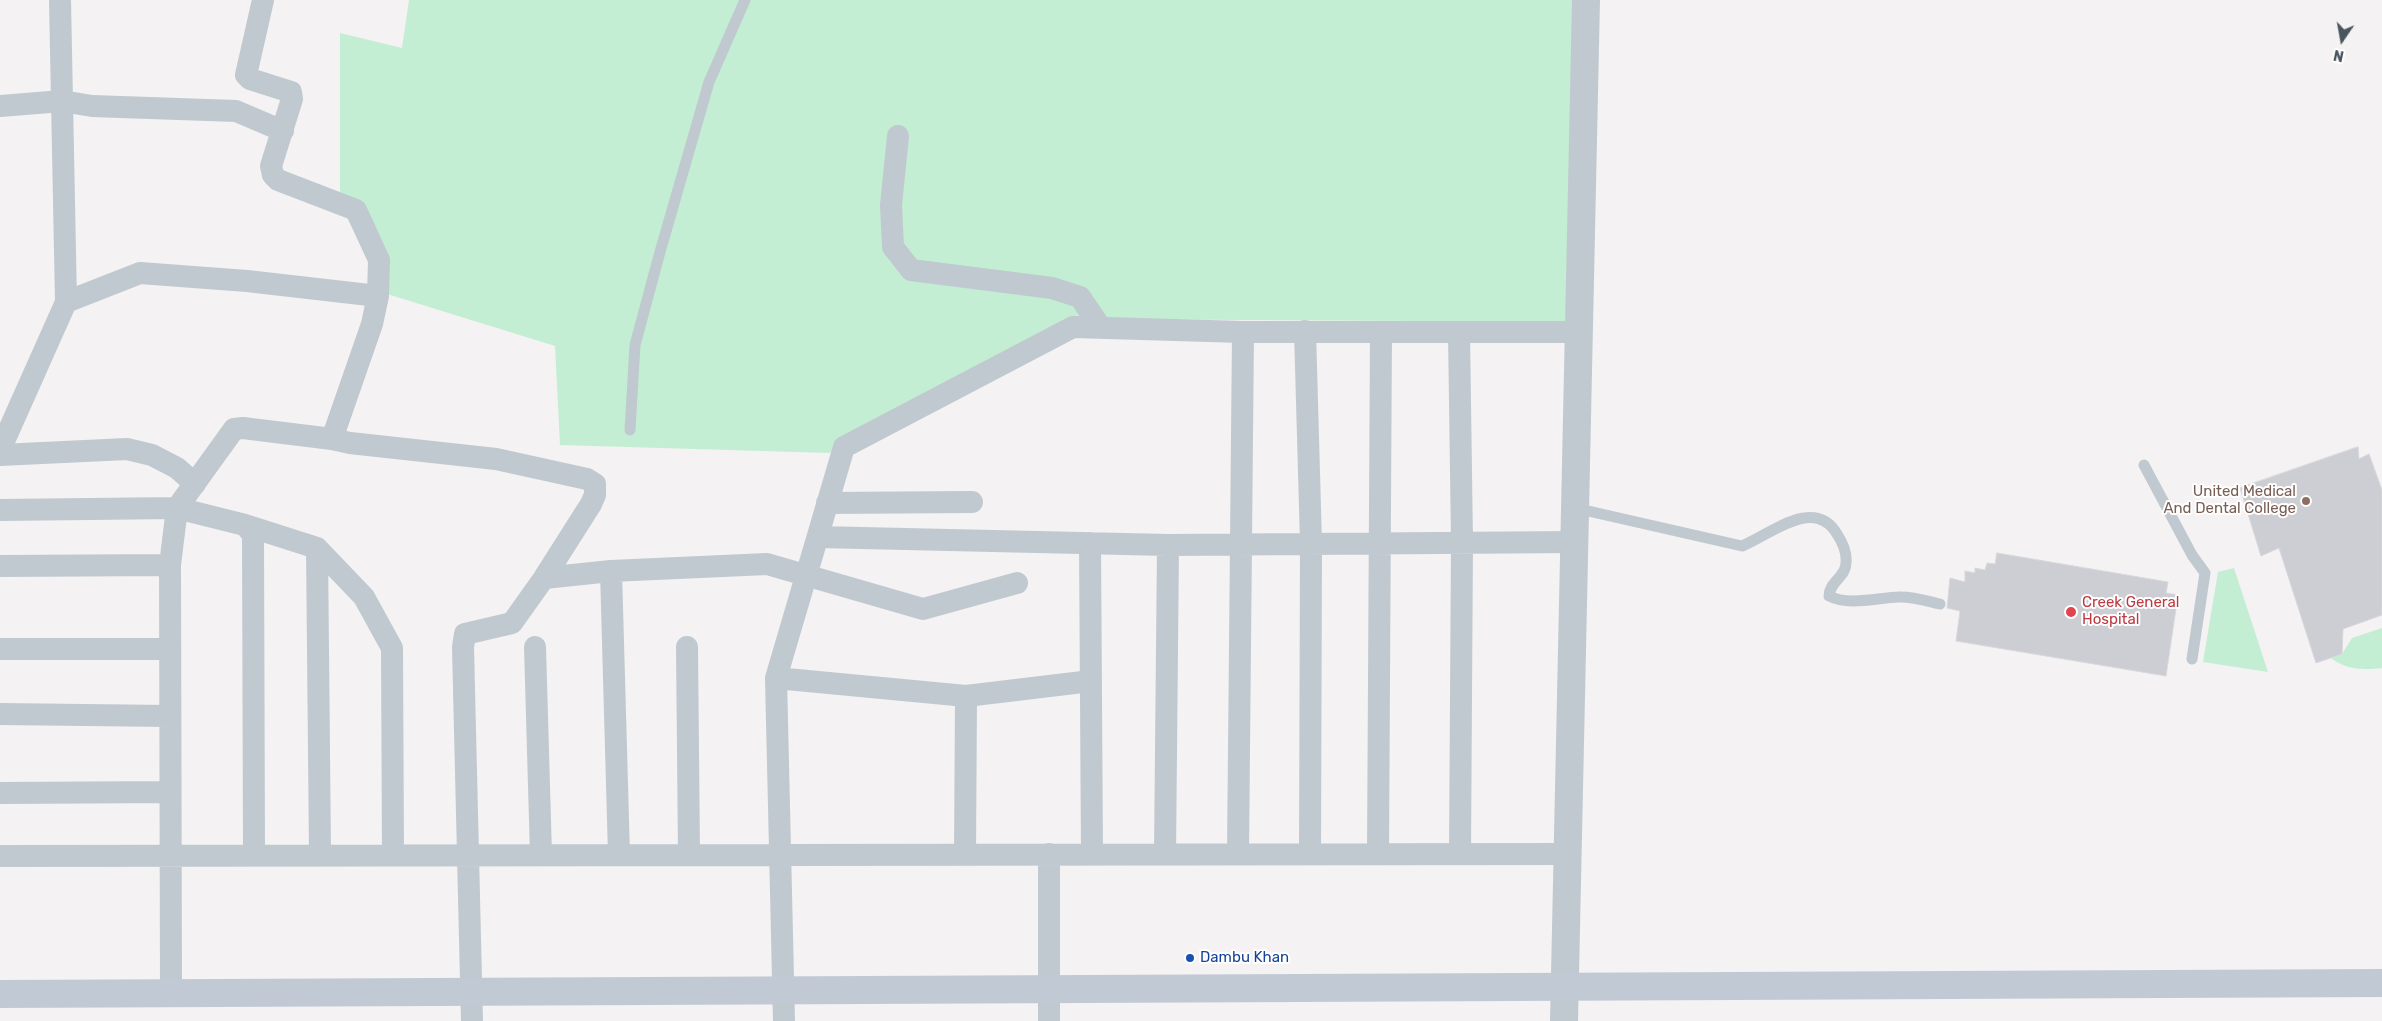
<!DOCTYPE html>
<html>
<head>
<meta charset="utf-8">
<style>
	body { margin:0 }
	#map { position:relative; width:2382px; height:1021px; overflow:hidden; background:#f4f2f2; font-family:Rubik,sans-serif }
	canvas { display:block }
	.north { position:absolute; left:2317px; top:15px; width:50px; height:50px; -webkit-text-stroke:4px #fff; paint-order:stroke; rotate:192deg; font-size:14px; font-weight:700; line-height:20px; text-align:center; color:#4a555e }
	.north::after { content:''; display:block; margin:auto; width:18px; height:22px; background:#4a555e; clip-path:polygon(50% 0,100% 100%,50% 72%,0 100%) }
</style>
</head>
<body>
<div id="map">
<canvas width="2382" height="1021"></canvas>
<div class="north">N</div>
</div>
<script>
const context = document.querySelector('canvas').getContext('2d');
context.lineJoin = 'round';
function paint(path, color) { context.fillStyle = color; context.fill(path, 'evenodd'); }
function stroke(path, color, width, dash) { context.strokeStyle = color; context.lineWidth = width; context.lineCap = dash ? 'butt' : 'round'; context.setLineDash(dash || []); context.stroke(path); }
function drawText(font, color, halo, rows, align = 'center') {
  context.font = font + ' Rubik,sans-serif'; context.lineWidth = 4; context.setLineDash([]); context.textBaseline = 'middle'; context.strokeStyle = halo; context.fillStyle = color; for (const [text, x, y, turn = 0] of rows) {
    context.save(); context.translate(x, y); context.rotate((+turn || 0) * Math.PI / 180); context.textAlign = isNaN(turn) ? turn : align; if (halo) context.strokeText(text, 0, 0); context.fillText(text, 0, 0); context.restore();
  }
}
paint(new Path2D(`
	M 409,0 L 1584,0 L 1578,322 L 1073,319 L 829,453 L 560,445 L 555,346 L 384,293 L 340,203 L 340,33 L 402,48 Z
	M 2234,568 L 2268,672 L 2203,662 L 2218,572 Z
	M 2382,628 L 2382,668 C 2362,670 2347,670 2331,658 L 2342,654 L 2352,638 Z`), '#c4eed3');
const building = new Path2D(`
	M 2358,447 L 2359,459 L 2369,454 L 2382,490 L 2382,615 L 2343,629 L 2342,654 L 2316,663 L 2279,548 L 2261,556 L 2240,488 Z
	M 1997,553 L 2168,582 L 2166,593 L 2178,595 L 2166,676 L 1956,641 L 1960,611 L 1947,608 L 1950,578 L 1965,582 L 1965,571 L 1975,573 L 1975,568 L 1985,570 L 1987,563 L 1995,564 Z`);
paint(building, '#ccced3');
stroke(building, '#d6d8dc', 1);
stroke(new Path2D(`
	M 630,430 L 635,345 L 660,252 L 709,82 L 745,0
	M 2144,465 L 2192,555 L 2205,573 L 2192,659
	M 1575,508 L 1742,546 C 1768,536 1814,495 1837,534 C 1843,543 1847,552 1846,563 C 1846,577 1829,582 1829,596 C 1848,606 1877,598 1898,597 C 1911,596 1927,601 1940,604`), '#c0c9cf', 11);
stroke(new Path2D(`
	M 0,106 L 62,101 L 92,106 L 236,111 L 283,131
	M 898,136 L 891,205 L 893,247 L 911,270 L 1052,288 L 1080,297 L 1101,328
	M 66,302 L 140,273 L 247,281 L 378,296
	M 1305,331 L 1311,543 L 1310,854
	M 1459,332 L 1462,542 L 1460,854
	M 332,439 L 350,443 L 496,459 L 587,479 L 595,484 L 595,495 L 591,504 L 544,578 L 512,623 L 465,634 L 463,647 L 472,1021
	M 0,450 L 66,302 L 60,0
	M 0,455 L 127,449 L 152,455 L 177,468 L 195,484
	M 827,503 L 972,502
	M 0,510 L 177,508 L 245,525 L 253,535 L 254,855
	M 245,525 L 317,548 L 364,597 L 392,648 L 393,855
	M 818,537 L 1168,545 L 1575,542
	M 1090,543 L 1092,854
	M 317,548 L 320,855
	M 0,566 L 170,565
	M 611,571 L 619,855
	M 544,578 L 611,571 L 767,564 L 923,609 L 1017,583
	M 535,647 L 541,855
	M 687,647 L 689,855
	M 0,649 L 170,649
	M 776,678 L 966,696 L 1091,681
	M 0,714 L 170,716
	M 0,793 L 170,792
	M 965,854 L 966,696
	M 1049,854 L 1049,1021
	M 1165,854 L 1168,545
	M 1238,854 L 1243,332
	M 1378,854 L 1381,332
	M 0,856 L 1568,854
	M 171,993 L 170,565 L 177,508 L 234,429 L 243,428 L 332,439 L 372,324 L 378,296 L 379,260 L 356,210 L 278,180 L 273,175 L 271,166 L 292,99 L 291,92 L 250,79 L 246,75 L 263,0
	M 784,1021 L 776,678 L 844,447 L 1073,327 L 1243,332 L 1578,332`), '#c0c9cf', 22);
stroke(new Path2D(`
	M 1564,1021 L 1586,0`), '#c0c9cf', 28);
stroke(new Path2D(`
	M 0,994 L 2382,983`), '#c1cad4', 28);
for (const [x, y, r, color] of [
	[2306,501,5,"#8d6e63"],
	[2071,612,6,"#e0444e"],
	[1190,958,5,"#1a4fb4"]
]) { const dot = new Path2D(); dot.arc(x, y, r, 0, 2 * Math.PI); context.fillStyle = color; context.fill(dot); stroke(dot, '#fff', 2); }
drawText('15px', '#785e54', '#fff', [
	["United Medical",2296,492],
	["And Dental College",2296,509]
], 'right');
drawText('15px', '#be3a42', '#fff', [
	["Creek General",2082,603],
	["Hospital",2082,620]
], 'left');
drawText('15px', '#164399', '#fff', [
	["Dambu Khan",1200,958]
], 'left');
</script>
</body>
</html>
